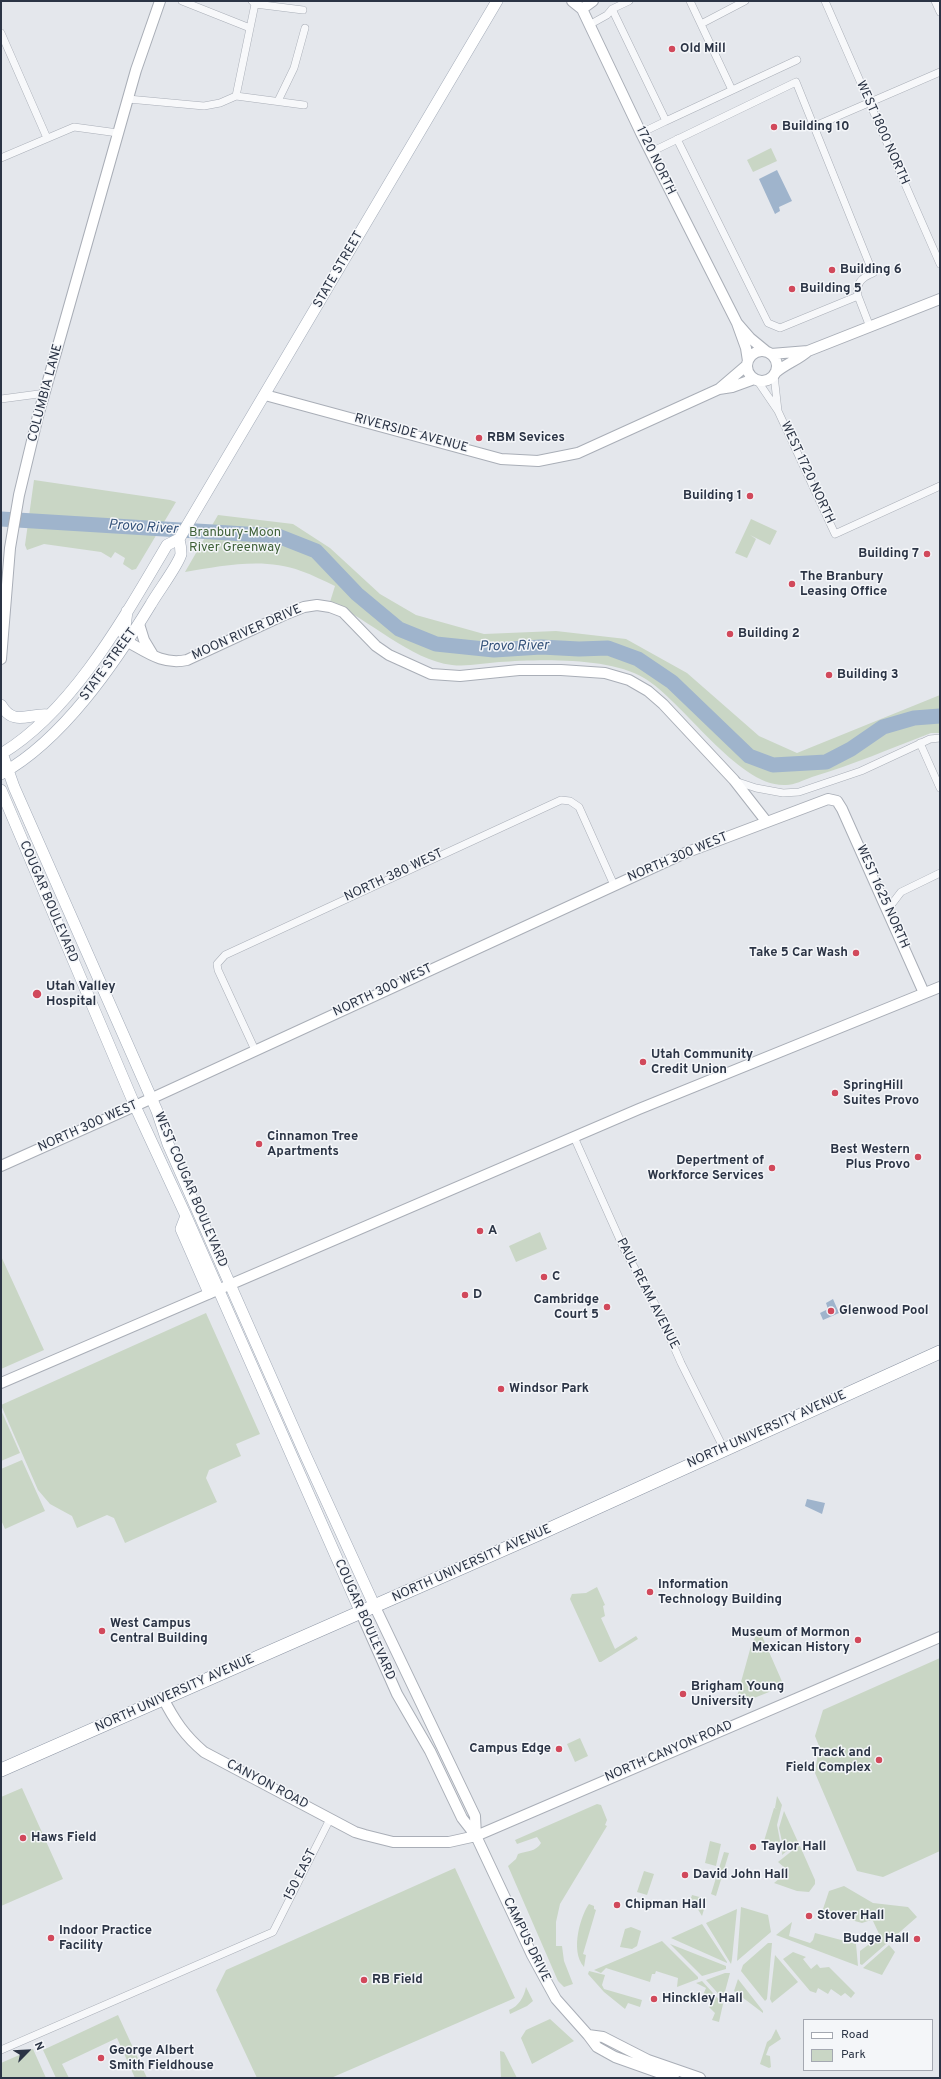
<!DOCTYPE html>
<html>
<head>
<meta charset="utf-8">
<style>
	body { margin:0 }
	#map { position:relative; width:941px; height:2079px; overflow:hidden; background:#e4e7ec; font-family:Overpass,sans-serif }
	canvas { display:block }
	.frame { position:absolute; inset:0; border:2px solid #2b3445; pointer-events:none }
	.legend { position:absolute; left:803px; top:2019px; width:130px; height:52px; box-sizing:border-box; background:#f4f6f9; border:1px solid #a4a8b1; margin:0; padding:5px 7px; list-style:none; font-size:12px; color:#2b3445 }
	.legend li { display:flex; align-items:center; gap:8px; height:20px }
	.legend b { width:20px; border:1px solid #a4a8b1 }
	.north { position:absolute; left:8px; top:2031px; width:40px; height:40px; -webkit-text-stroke:3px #f4f6f9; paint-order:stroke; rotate:66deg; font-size:11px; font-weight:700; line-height:16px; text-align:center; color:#2b3445 }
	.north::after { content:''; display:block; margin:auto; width:14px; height:18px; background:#2b3445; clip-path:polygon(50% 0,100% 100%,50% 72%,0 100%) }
</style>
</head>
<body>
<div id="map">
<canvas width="941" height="2079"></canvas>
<div class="frame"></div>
<ul class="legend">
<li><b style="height:5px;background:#fff"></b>Road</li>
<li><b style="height:11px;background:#c9d6c5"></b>Park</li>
</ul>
<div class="north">N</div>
</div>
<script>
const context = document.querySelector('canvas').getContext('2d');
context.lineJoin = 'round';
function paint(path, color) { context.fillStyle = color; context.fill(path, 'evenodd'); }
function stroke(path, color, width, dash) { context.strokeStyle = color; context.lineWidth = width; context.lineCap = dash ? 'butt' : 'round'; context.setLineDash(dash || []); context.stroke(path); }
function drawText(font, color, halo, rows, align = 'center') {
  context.font = font + ' Overpass,sans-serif'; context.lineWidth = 3; context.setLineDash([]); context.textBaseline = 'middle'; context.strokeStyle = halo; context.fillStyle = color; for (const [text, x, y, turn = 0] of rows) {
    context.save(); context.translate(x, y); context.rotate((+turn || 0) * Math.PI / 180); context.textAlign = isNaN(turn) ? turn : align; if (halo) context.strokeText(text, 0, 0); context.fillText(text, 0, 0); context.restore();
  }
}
paint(new Path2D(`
	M 771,148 L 777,161 L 753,172 L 747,160 Z
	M 34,480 L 170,500 L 176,502 L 136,569 L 132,570 L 123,564 L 125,558 L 115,552 L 111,558 L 101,552 L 44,544 L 27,550 L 25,545 Z
	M 218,515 L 293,524 L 330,548 L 380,594 L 416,615 L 484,634 L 556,631 L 626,639 L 687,673 L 759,736 L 797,753 L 940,695 L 940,733 L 931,733 C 892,748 852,765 812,777 C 804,780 794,785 786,785 C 739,788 683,701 644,678 C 610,657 539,659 499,662 C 484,663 467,667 452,665 C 410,660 369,619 330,602 L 335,586 C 324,581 313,575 301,571 C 264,557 222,566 185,572 Z
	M 751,519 L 777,531 L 770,545 L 750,535 L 756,539 L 747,558 L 735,553 Z
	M 540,1232 L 547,1249 L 516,1262 L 509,1246 Z
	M 1,1256 L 44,1350 L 1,1369 Z
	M 206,1313 L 260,1434 L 236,1444 L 241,1456 L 209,1470 L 206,1478 L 217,1502 L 125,1543 L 114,1518 L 107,1515 L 77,1528 L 72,1516 L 50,1504 L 38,1490 L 1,1405 Z
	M 1,1410 L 20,1453 L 1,1461 Z
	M 22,1460 L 45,1511 L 5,1529 L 1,1520 L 1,1469 Z
	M 597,1587 L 605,1605 L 603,1606 L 605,1616 L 601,1618 L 615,1649 L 636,1636 L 638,1639 L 601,1662 L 599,1662 L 570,1599 L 572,1594 L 586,1593 Z
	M 759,1629 L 784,1686 L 749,1700 L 736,1700 L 751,1646 Z
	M 940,1658 L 940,1851 L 883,1877 L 857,1871 L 815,1773 L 819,1746 L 815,1736 L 823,1710 Z
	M 580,1738 L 588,1756 L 575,1762 L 567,1744 Z
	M 22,1788 L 63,1879 L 1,1906 L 1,1797 Z
	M 777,1796 L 782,1805 L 777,1825 L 781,1846 L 764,1841 L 774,1808 L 778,1809 L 775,1808 Z
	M 597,1804 L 601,1805 L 607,1820 L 605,1825 L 607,1826 L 560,1904 L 556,1922 L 556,1946 L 562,1946 L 564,1961 L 573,1984 L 564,1987 L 558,1981 L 508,1866 L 516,1859 L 518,1854 C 526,1851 536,1852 541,1843 L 537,1837 L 517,1844 L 515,1840 Z
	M 784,1811 L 798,1842 L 782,1855 L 783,1846 L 779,1828 Z
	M 710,1841 L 721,1844 L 716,1866 L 705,1863 Z
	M 798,1846 L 800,1846 L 815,1880 L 815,1884 L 809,1892 L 797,1891 L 774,1883 L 786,1873 L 785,1868 L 778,1862 Z
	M 724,1852 L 729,1853 L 716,1896 L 711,1894 Z
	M 455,1868 L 515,1998 L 331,2078 L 257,2078 L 216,1990 L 226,1970 Z
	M 644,1871 L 654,1874 L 647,1895 L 637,1892 Z
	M 844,1886 L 873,1903 L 908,1907 L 917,1917 L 862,1965 L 860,1964 L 860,1951 L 880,1936 L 873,1921 L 871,1920 L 862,1923 L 822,1912 L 829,1891 Z
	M 692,1895 L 707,1899 L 702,1916 L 691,1898 Z
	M 589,1904 L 594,1906 L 594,1909 L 596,1910 L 583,1954 L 586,1955 L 584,1967 C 569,1950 582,1913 589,1904 Z
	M 741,1907 L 768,1915 L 771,1932 L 737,1961 Z
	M 737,1909 L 732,1959 L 731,1964 L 706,1923 Z
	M 792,1922 L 789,1936 L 810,1943 L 813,1940 L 815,1933 L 856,1944 L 858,1966 L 776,1935 Z
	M 702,1924 L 727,1962 L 727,1963 L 671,1938 Z
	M 631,1927 L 641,1931 L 637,1946 L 632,1949 L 620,1947 L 625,1929 Z
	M 662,1941 L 698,1977 L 698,1979 L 677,1987 L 678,1978 L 656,1971 L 655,1974 L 652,1974 L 650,1982 L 606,1968 L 601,1973 L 594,1970 Z
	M 768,1943 L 772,1943 L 767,1999 L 765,2001 L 741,1971 L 743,1965 Z
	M 670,1944 L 726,1966 L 726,1969 L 702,1976 Z
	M 889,1945 L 895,1952 L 882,1975 L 863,1968 Z
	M 793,1952 L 806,1957 L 803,1959 L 811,1969 L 817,1964 L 820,1968 L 829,1967 L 855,1993 L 851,1998 L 845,1993 L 841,1996 L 831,1989 L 828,1994 L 818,1988 L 816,1993 L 810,1991 L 783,1959 Z
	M 775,1955 L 798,1982 L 772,2003 L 770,1999 Z
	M 589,1971 L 605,1975 L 602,1985 L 604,1989 L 642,2000 L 640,2007 L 628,2003 L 625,2009 L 604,1992 L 588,1974 Z
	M 725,1973 L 730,1973 L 723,1999 L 706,1980 Z
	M 738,1979 L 763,2011 L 763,2013 L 734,1991 Z
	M 702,1981 L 723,2004 L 719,2022 L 712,2020 L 715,2013 L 709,2007 L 711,1998 L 703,1995 L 706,1988 L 696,1983 Z
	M 526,1987 L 533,2001 L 527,2006 L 510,2014 L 509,2010 C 519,2006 524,1997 526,1987 Z
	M 118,2015 L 147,2078 L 135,2078 L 117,2038 L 62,2064 L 69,2078 L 56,2078 L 43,2050 Z
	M 550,2019 L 574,2041 L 532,2064 L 521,2038 L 526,2030 Z
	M 776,2029 L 781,2039 L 769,2047 L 766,2055 L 770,2056 L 771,2067 L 769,2068 L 760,2064 L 767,2042 L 771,2039 Z
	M 33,2049 L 46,2078 L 1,2078 L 1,2063 Z
	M 500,2051 L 504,2052 L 517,2078 L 501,2078 Z`), '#c9d6c5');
paint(new Path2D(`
	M 777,170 L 792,201 L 779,207 L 780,211 L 775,214 L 759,179 Z
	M 833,1299 L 839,1313 L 823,1320 L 820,1313 L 828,1309 L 826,1303 Z
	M 807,1499 L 825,1503 L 822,1514 L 805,1506 Z`), '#9fb4cc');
stroke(new Path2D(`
	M 1,519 L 278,536 L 316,551 L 357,594 L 399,629 L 436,644 L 494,650 L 541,647 L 579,649 L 608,648 L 638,659 L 672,682 L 749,756 L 773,765 L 826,762 L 851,749 L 883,727 L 914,718 L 940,716`), '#9fb4cc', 15);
const street = new Path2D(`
	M 182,1 L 250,28
	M 690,1 L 732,90
	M 825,1 L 940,264
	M 935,1 L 940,12
	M 255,4 L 303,10
	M 612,9 L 629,1
	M 701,24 L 745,1
	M 589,25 L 607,15 L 612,9 L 666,121 L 797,60
	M 1,33 L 47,138
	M 236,96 L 255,4 L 252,1
	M 128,99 L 204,106 L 220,103 L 236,96 L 304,105
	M 278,101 L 294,68 L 305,28
	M 815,126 L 940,72
	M 641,133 L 666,121
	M 651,152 L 796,82 L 873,273 C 861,278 856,283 858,296 L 780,328 L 768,323 L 677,139
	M 1,158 L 74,127 L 118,133
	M 858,296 L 870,327
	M 774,375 L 778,411 L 835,534 L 940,486
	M 757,380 L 778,411
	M 1,399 L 46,393
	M 920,743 L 940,788
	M 735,781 L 756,788 L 783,793 L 799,792 L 861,771 L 930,739 L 940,738
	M 888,909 L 901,892 L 940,873
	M 255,1050 L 218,970 L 217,964 L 225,955 L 561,800 L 570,801 L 579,807 L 614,885
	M 574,1137 L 625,1251 L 656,1306 L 681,1363 L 724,1449
	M 1,2050 L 273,1932 L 330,1819`);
const secondary = new Path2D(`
	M 572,1 L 582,9 L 641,133 L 737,323 L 746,348 L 748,361
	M 582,9 L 593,1
	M 737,323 L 750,338 L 767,352
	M747 366a15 15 0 1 1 30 0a15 15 0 1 1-30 0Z
	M 771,354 L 808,351
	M 775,373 C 785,364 798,360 808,351 L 940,299
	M 719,389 L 732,387 L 754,379
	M 265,395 L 501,459 L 538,461 L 578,453 L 719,389 L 747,365
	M 139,624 L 144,640 L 153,655
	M 128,642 C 148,653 163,665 187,660 L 284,615 L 304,607 L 317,605 L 330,607 L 343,612 L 376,646 L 389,655 L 431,674 L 460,676 L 519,670 L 561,670 L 605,673 L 629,680 L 648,691 L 663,704 L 734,780 L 766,821
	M 1,659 L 10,548 L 19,495 L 38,416 L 136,70 L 160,1
	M 1,1166 L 135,1106 L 685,853 L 828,799 L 837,801 L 842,809 L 924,993
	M 1,1383 L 639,1109 L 940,987
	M 375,1607 L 475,1816 L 476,1836
	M 361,1613 L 397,1694 L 430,1751 L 462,1818 L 476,1836 L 532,1955 L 556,1999 L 588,2035 L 597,2047 L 615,2057 L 674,2078
	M 163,1698 C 174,1720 185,1736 204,1752 L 355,1832 L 365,1835 L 393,1842 L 449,1842 L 476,1836 L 940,1637
	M 588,2035 L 603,2037 L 648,2060 L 700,2078`);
const primary = new Path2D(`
	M 127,611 L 124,635 L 128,642
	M 1,705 C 14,727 29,713 48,715
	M 2,753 L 14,787 L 157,1111 L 168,1144 L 305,1454 L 375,1607
	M 1,754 C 73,711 125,616 167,545 L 179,539 L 497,1
	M 1,774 C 63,740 115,663 151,604 C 157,593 179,564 181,554 C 181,549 180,543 179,539
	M 1,790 L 135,1106 L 186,1216 L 361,1613
	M 186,1216 L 181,1229 L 209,1293`);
const highway = new Path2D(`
	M 1,1770 L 543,1532 L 940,1352`);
stroke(street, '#a9aeb7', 8);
stroke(secondary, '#a9aeb7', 12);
stroke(primary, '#a3abb8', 12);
stroke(highway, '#8b94a3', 14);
stroke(street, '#f7f8fa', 7);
stroke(secondary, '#fff', 10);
stroke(primary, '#fff', 11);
stroke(highway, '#fff', 13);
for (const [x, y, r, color] of [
	[672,49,4,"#d1495b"],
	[774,127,4,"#d1495b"],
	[832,270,4,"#d1495b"],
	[792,289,4,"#d1495b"],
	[479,438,4,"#d1495b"],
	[750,496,4,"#d1495b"],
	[927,554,4,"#d1495b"],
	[792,584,4,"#d1495b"],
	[730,634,4,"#d1495b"],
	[829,675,4,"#d1495b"],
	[856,953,4,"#d1495b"],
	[37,994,5,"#d1495b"],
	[643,1062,4,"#d1495b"],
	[835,1093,4,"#d1495b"],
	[259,1144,4,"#d1495b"],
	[918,1157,4,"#d1495b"],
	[772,1168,4,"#d1495b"],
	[480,1231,4,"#d1495b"],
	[544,1277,4,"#d1495b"],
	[465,1295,4,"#d1495b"],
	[607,1307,4,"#d1495b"],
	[831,1311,4,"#d1495b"],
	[501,1389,4,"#d1495b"],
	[650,1592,4,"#d1495b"],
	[102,1631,4,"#d1495b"],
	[858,1640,4,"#d1495b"],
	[683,1694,4,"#d1495b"],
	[559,1749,4,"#d1495b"],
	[879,1760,4,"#d1495b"],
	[23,1838,4,"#d1495b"],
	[753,1847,4,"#d1495b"],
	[685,1875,4,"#d1495b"],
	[617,1905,4,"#d1495b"],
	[809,1916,4,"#d1495b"],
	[51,1938,4,"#d1495b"],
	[917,1939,4,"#d1495b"],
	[364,1980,4,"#d1495b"],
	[654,1999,4,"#d1495b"],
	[101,2058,4,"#d1495b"]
]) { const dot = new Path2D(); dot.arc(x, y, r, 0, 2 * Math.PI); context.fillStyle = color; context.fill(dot); stroke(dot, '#f4f6f9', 1.5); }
drawText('bold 13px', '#2b3445', '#f4f6f9', [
	["Old Mill",680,49],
	["Building 10",782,127],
	["Building 6",840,270],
	["Building 5",800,289],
	["RBM Sevices",487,438],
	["Building 1",742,496,"right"],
	["Building 7",919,554,"right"],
	["The Branbury",800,577],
	["Leasing Office",800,592],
	["Building 2",738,634],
	["Building 3",837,675],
	["Take 5 Car Wash",848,953,"right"],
	["Utah Valley",46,987],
	["Hospital",46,1002],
	["Utah Community",651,1055],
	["Credit Union",651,1070],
	["SpringHill",843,1086],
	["Suites Provo",843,1101],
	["Cinnamon Tree",267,1137],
	["Apartments",267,1152],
	["Best Western",910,1150,"right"],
	["Plus Provo",910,1165,"right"],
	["Depertment of",764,1161,"right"],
	["Workforce Services",764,1176,"right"],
	["A",488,1231],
	["C",552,1277],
	["D",473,1295],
	["Cambridge",599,1300,"right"],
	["Court 5",599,1315,"right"],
	["Glenwood Pool",839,1311],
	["Windsor Park",509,1389],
	["Information",658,1585],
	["Technology Building",658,1600],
	["West Campus",110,1624],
	["Central Building",110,1639],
	["Museum of Mormon",850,1633,"right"],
	["Mexican History",850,1648,"right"],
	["Brigham Young",691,1687],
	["University",691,1702],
	["Campus Edge",551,1749,"right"],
	["Track and",871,1753,"right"],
	["Field Complex",871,1768,"right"],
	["Haws Field",31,1838],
	["Taylor Hall",761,1847],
	["David John Hall",693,1875],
	["Chipman Hall",625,1905],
	["Stover Hall",817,1916],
	["Indoor Practice",59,1931],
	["Facility",59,1946],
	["Budge Hall",909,1939,"right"],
	["RB Field",372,1980],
	["Hinckley Hall",662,1999],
	["George Albert",109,2051],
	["Smith Fieldhouse",109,2066]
], 'left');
drawText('13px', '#2b3445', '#f4f6f9', [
	["WEST 1800 NORTH",882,133,66],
	["1720 NORTH",655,161,64],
	["STATE STREET",339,270,-60],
	["COLUMBIA LANE",46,393,-75],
	["RIVERSIDE AVENUE",411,434,15],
	["WEST 1720 NORTH",807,473,65],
	["MOON RIVER DRIVE",247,633,-24],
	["STATE STREET",109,665,-54],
	["NORTH 300 WEST",678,858,-23],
	["NORTH 380 WEST",394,876,-25],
	["WEST 1625 NORTH",882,897,66],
	["COUGAR BOULEVARD",48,902,67],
	["NORTH 300 WEST",383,991,-25],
	["NORTH 300 WEST",88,1127,-24],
	["WEST COUGAR BOULEVARD",190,1190,67],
	["PAUL REAM AVENUE",647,1294,63],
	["NORTH UNIVERSITY AVENUE",767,1430,-24],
	["NORTH UNIVERSITY AVENUE",472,1564,-24],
	["COUGAR BOULEVARD",364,1620,66],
	["NORTH UNIVERSITY AVENUE",175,1694,-24],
	["NORTH CANYON ROAD",669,1752,-23],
	["CANYON ROAD",267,1785,28],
	["150 EAST",301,1875,-63],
	["CAMPUS DRIVE",526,1940,64]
]);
drawText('13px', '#3f6138', '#f4f6f9', [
	["Branbury-Moon",235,533],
	["River Greenway",235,548]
]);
drawText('italic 14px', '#34527a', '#f4f6f9', [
	["Provo River",143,528,4],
	["Provo River",514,647,-1]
]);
</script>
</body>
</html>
